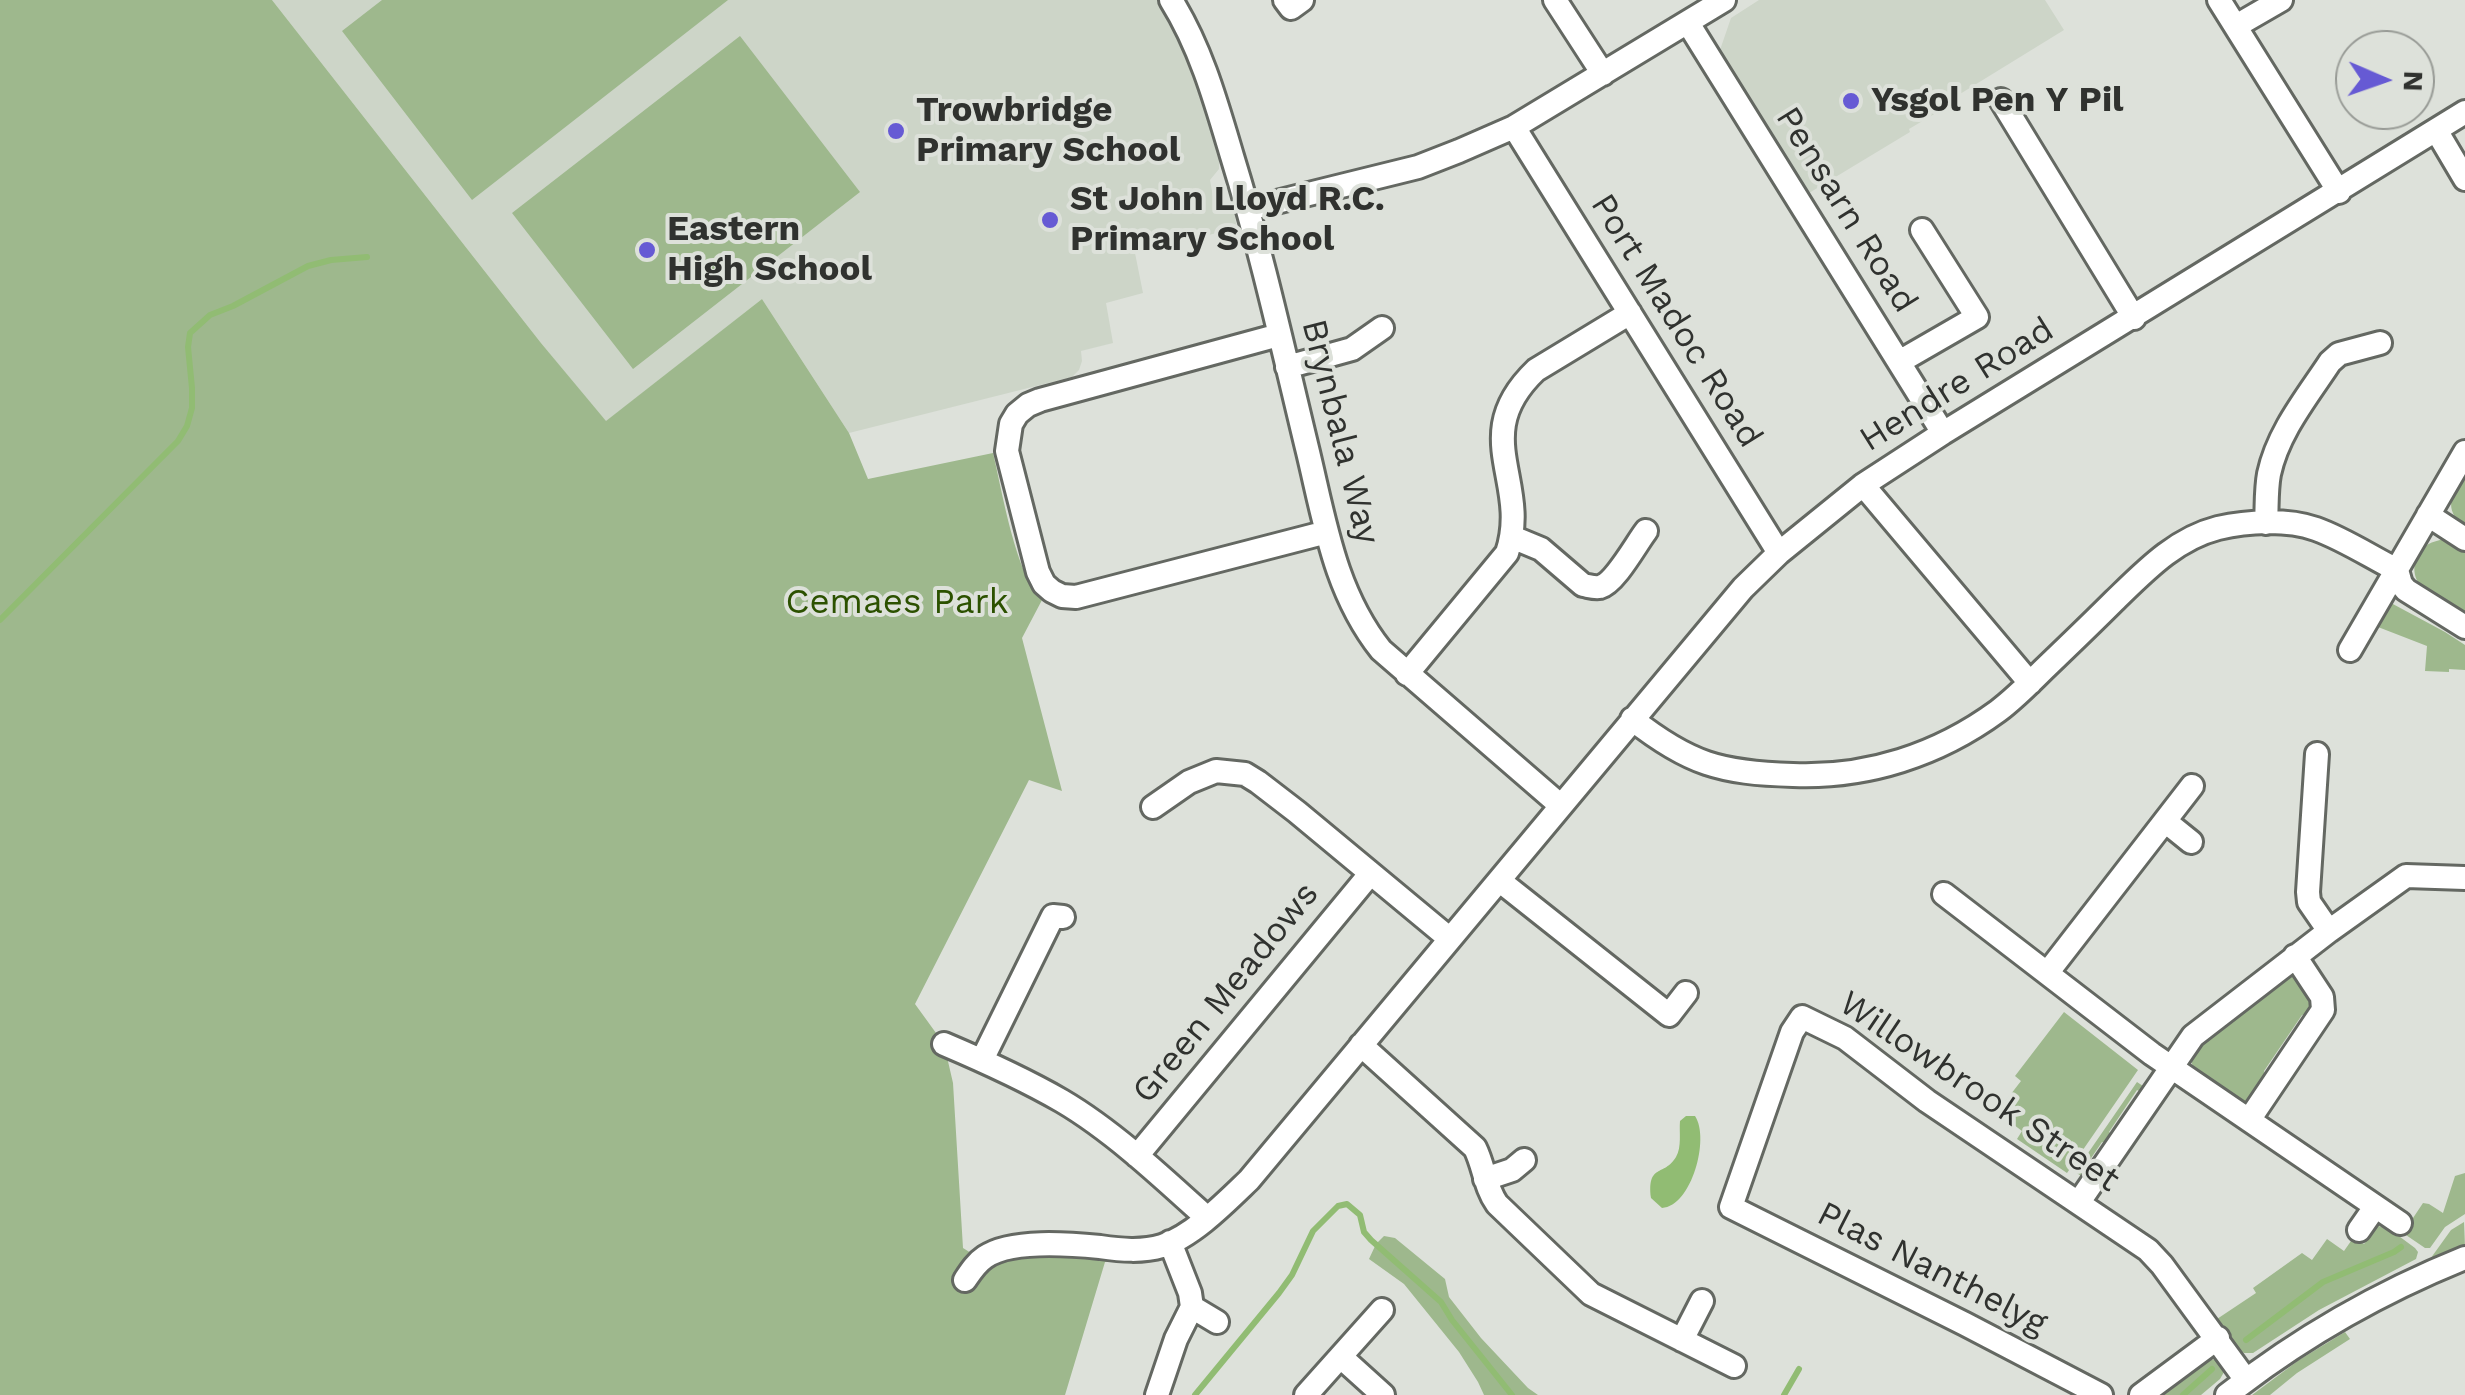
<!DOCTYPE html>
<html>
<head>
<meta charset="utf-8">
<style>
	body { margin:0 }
	#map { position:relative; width:2465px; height:1395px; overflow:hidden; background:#dde1da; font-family:"Work Sans",sans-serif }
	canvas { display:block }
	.north { position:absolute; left:2335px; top:30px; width:100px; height:100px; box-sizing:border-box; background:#dde1da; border:2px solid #989b96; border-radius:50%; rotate:92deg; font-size:28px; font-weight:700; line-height:40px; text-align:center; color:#30322f }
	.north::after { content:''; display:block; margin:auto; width:35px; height:45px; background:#665ad4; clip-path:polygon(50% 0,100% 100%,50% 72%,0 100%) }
</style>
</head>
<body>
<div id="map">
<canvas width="2465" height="1395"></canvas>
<div class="north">N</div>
</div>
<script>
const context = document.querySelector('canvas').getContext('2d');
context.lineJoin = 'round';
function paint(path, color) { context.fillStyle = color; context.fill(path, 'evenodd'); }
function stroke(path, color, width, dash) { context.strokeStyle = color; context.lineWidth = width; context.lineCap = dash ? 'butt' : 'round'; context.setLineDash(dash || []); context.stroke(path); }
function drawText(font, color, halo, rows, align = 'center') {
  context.font = font + ' "Work Sans",sans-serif'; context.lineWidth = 8; context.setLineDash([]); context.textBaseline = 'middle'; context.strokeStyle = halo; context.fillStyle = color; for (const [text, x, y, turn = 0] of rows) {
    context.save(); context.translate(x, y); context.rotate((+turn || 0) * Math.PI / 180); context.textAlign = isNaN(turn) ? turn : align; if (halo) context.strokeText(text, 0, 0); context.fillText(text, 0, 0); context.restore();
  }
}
paint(new Path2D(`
	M 272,0 L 1157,0 L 1178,36 L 1195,77 L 1219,155 L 1219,169 L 1210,180 L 1214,202 L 1224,204 L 1234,212 L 1237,228 L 1135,253 L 1143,293 L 1106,303 L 1113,343 L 1081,351 L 1082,361 L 1079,370 L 1072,377 L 849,433 L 762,299 L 606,422 L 541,343 Z
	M 1759,0 L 2045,0 L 2064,30 L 1934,110 L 1936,113 L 1909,129 L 1910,132 L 1809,193 L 1720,50 L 1731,18 Z`), '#cdd5c8');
paint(new Path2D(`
	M 0,0 L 272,0 L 541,343 L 606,421 L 762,299 L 849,433 L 868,479 L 993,453 C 1002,490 1016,576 1042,600 L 1022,638 L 1062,791 L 1029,780 L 915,1004 L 944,1044 L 953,1083 L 963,1248 L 971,1253 L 973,1259 L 1019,1252 L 1117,1257 L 1114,1262 L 1105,1262 L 1065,1395 L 0,1395 Z
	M 382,0 L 728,0 L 472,200 L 342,31 Z
	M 740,36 L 860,192 L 633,369 L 512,213 Z
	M 2465,471 L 2465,527 C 2441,509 2453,492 2465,471 Z
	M 2440,540 L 2446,540 L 2465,548 L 2465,615 C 2444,603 2406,590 2416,559 C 2420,547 2428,543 2440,540 Z
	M 2391,603 L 2445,632 L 2465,645 L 2465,670 L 2449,669 L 2449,672 L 2425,671 L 2427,646 L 2378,627 Z
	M 2298,976 L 2313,997 L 2311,1014 L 2302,1015 L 2264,1071 L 2266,1081 L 2252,1100 L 2244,1102 L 2193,1068 L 2191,1059 L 2208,1037 L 2288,977 Z
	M 2064,1012 L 2138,1070 L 2067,1173 L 2017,1139 L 2022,1131 L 1997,1112 L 2021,1081 L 2015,1076 Z
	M 2137,1082 L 2146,1088 L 2143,1093 L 2137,1090 L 2109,1132 L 2114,1136 L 2108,1145 L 2102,1142 L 2083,1170 L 2088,1174 L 2086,1179 L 2075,1172 Z
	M 2465,1173 L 2465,1214 L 2445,1227 L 2430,1248 L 2425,1248 L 2403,1233 L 2423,1203 L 2429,1204 L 2443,1213 L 2455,1176 Z
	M 2464,1222 L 2465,1247 L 2428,1262 L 2451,1230 Z
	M 2378,1226 L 2388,1228 L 2415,1248 L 2418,1252 L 2416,1259 L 2319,1310 L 2253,1353 L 2244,1353 L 2241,1351 L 2217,1319 L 2256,1293 L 2253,1288 L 2302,1253 L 2312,1260 L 2327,1239 L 2344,1251 L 2351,1241 L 2356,1239 L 2364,1244 Z
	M 1384,1236 L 1395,1238 L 1445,1279 L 1449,1297 L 1481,1338 L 1528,1388 L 1538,1395 L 1484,1395 L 1478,1382 L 1459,1352 L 1404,1284 L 1369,1259 L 1376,1244 Z
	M 2345,1332 L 2350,1339 L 2297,1373 L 2270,1395 L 2252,1395 L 2299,1360 Z
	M 2216,1359 L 2224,1372 L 2220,1379 L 2201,1395 L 2164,1395 L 2210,1360 Z`), '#9eb88d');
paint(new Path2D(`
	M 1686,1116 L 1695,1116 C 1710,1138 1692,1206 1662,1208 L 1651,1198 C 1647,1163 1664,1177 1676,1157 C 1682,1147 1679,1132 1680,1121 Z`), '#91bc73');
stroke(new Path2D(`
	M 0,620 L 178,441 L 187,426 L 192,408 L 192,388 L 188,347 L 190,333 L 210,315 L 233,306 L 308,266 L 331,260 L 367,257
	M 2246,1340 L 2323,1282 L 2394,1252 L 2401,1247
	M 1195,1395 L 1279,1293 L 1292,1275 L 1313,1231 L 1338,1206 L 1347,1204 L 1360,1215 L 1364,1232 L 1371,1240 L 1441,1302 L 1452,1320 L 1512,1395
	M 1784,1395 L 1799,1369
	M 2183,1395 L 2212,1369`), '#91bc73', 6);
const minor = new Path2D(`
	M 1171,0 C 1201,48 1216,102 1232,156 C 1262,253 1284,353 1308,452 C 1325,523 1335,592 1381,650 L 1560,805
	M 1285,0 L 1291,8 L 1302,0
	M 1555,0 L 1603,74
	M 2219,0 L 2339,192
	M 1688,23 L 1943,433
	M 2236,26 L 2281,0
	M 2001,100 L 2134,318
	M 1514,127 L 1779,553
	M 2436,130 L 2465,179
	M 1248,209 L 1418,167 L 1459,151 L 1514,127 L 1724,0
	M 1279,335 L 1040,400 L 1028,405 L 1017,414 L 1011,424 L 1007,451 L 1038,572 L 1044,584 L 1052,591 L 1062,596 L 1076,597 L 1327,532
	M 1899,362 L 1977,317 L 1922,230
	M 1287,367 L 1352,349 L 1382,328
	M 1863,485 L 2030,683
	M 2428,515 L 2465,539
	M 2266,523 C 2267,507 2266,490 2269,474 C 2278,432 2307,397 2330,362 L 2339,354 L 2380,343
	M 1512,537 L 1541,549 L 1583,585 C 1589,586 1594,588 1600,587 C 1615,583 1636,544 1646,531
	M 2397,570 L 2401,584 L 2406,590 L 2465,627
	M 2350,650 L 2465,452
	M 1407,674 L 1507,553 C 1531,481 1467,436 1536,370 L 1630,313
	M 1632,719 C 1689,764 1721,773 1793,775 C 1867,778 1938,755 1998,711 C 2014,699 2029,684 2043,670 C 2067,647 2091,624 2114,601 C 2145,571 2175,539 2218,528 C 2248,521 2287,519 2316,529 C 2344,539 2371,557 2397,570
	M 2317,754 L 2308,892 L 2309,902 L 2329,931 L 2406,876 L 2465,878
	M 1153,807 L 1189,782 L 1216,771 L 1245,774 L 1258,782 L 1297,812 L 1450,939
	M 2165,821 L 2191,842
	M 1500,881 L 1669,1015 L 1686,993
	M 1944,894 L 2152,1054 L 2400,1223
	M 2048,972 L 2192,786
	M 944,1044 C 984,1061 1024,1079 1062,1101 C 1113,1131 1163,1178 1207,1218
	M 1361,1045 L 1475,1148 C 1484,1166 1485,1187 1497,1204 L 1591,1294 L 1734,1366
	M 982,1060 L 1053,916 L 1063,917
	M 2249,1120 L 2323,1010 L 2322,997 L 2295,956
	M 1137,1156 L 1370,874
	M 1485,1179 L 1512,1170 L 1524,1160
	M 2079,1202 L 2193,1036 L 2329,931
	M 2359,1230 L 2375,1207
	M 1170,1242 L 1190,1293 L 1192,1307 L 1217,1322
	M 965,1280 C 971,1271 976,1263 985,1257 C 1011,1239 1070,1244 1100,1247 C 1121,1250 1142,1252 1162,1246 C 1193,1236 1226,1202 1249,1180 L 1743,588 L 1779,553 L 1863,485 L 1943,433 L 2465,112
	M 1682,1340 L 1702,1301
	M 1341,1357 L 1383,1395
	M 1157,1395 L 1176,1339 L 1192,1307
	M 1306,1395 L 1382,1310
	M 2101,1395 L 1965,1324 L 1731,1207 L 1792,1032 L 1802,1017 L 1845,1038 L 1927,1101 L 2148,1250 L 2162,1265 L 2246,1380
	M 2141,1395 L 2218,1338
	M 2227,1395 C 2301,1337 2378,1293 2465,1258`);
stroke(minor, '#646862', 28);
stroke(minor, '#fff', 22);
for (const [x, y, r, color] of [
	[1851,101,10,"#665ad4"],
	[896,131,10,"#665ad4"],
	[1050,220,10,"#665ad4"],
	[647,250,10,"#665ad4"]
]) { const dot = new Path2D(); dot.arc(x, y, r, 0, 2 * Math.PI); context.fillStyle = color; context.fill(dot); stroke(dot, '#dde1da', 4); }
drawText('bold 35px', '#30322f', '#dde1da', [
	["Ysgol Pen Y Pil",1871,101],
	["Trowbridge",916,111],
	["Primary School",916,151],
	["St John Lloyd R.C.",1070,200],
	["Primary School",1070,240],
	["Eastern",667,230],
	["High School",667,270]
], 'left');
drawText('35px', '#30322f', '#dde1da', [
	["Pensarn Road",1846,210,58],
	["Port Madoc Road",1676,321,58],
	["Hendre Road",1957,385,-32],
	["Brynbala Way",1340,432,76],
	["Green Meadows",1226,993,-51],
	["Willowbrook Street",1979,1092,34],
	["Plas Nanthelyg",1932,1269,27]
]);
drawText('35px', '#2c5100', '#dde1da', [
	["Cemaes Park",897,603]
]);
</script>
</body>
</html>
